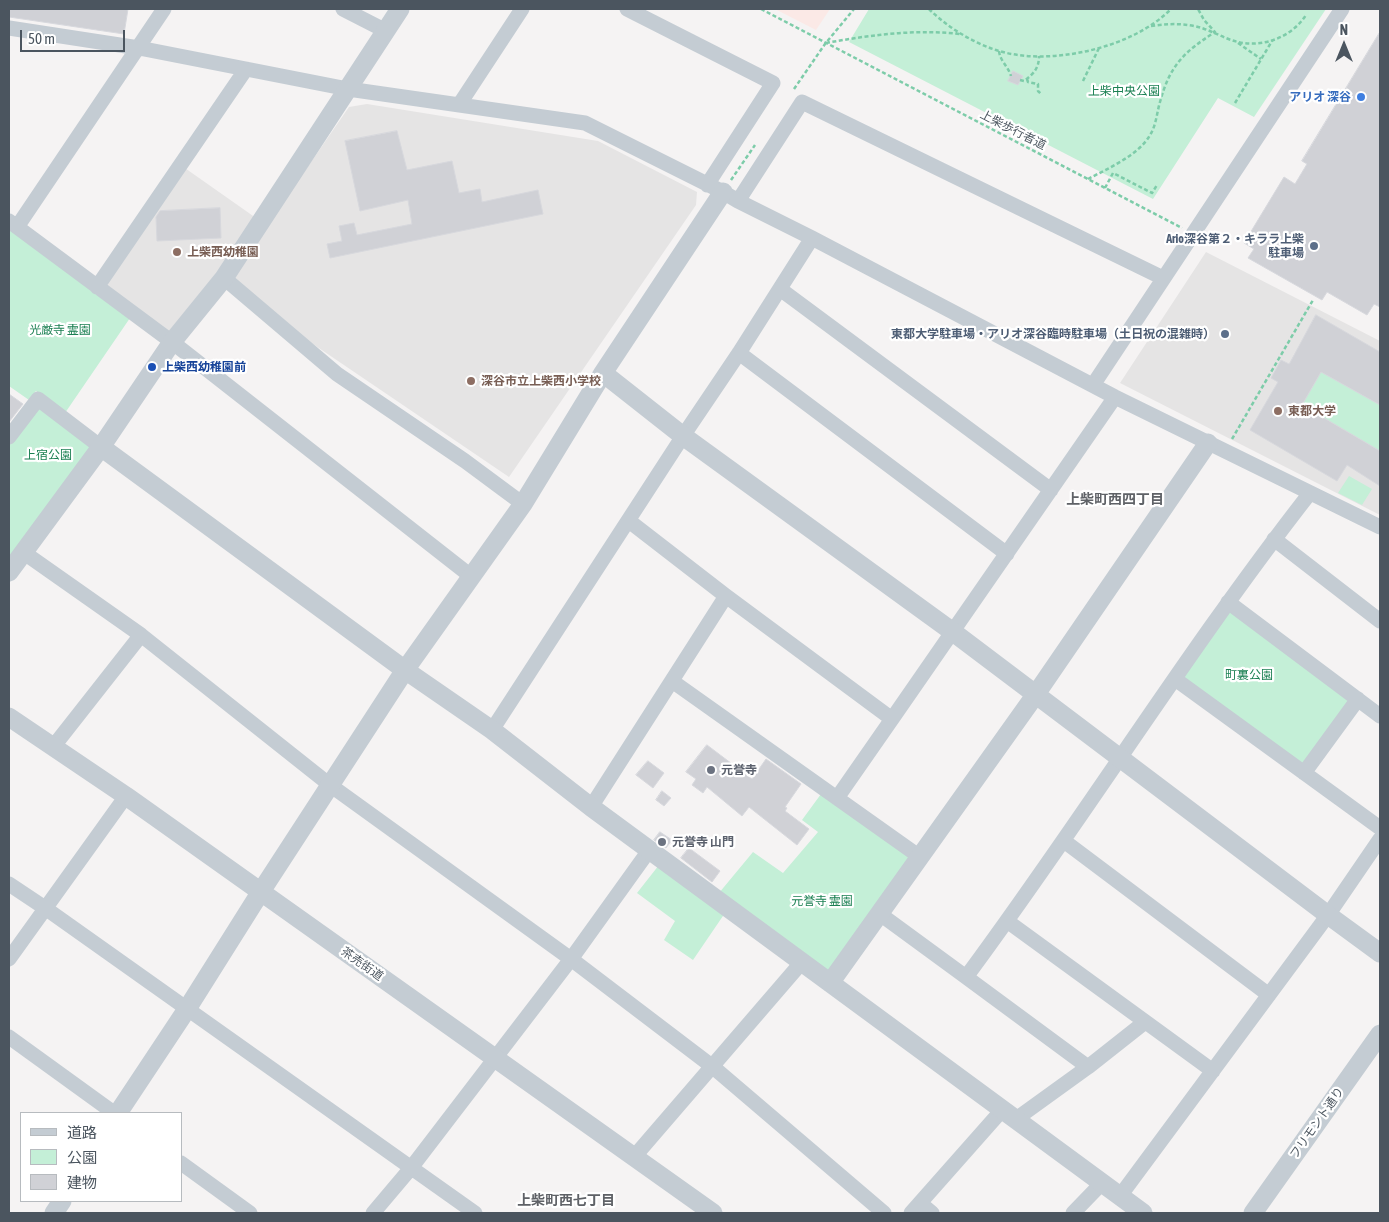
<!DOCTYPE html>
<html>
<head>
<meta charset="utf-8">
<style>
	body { margin:0 }
	#map { position:relative; width:1389px; height:1222px; overflow:hidden; background:#f5f3f3; font-family:"Asap Condensed","Noto Sans JP",sans-serif }
	canvas { display:block }
	.frame { position:absolute; inset:0; border:10px solid #4b555f; pointer-events:none }
	.legend { position:absolute; left:20px; top:1112px; width:162px; height:90px; box-sizing:border-box; background:#fff; border:1px solid #b7bbbf; margin:0; padding:6px 9px; list-style:none; font-size:15px; color:#4b555f }
	.legend li { display:flex; align-items:center; gap:10px; height:25px }
	.legend b { width:25px; border:1px solid #b7bbbf }
	.north { position:absolute; left:1319px; top:20px; width:50px; height:50px; -webkit-text-stroke:4px #fff; paint-order:stroke; rotate:0deg; font-size:14px; font-weight:700; line-height:20px; text-align:center; color:#4b555f }
	.north::after { content:''; display:block; margin:auto; width:18px; height:22px; background:#4b555f; clip-path:polygon(50% 0,100% 100%,50% 72%,0 100%) }
	.scale { position:absolute; left:20px; top:30px; width:105px; height:22px; box-sizing:border-box; border:2px solid #4b555f; border-top:0; padding-left:6px; font-size:15px; line-height:18px; white-space:nowrap; color:#4b555f; -webkit-text-stroke:4px #fff; paint-order:stroke }
</style>
</head>
<body>
<div id="map">
<canvas width="1389" height="1222"></canvas>
<div class="frame"></div>
<ul class="legend">
<li><b style="height:6px;background:#c4ccd3"></b>道路</li>
<li><b style="height:14px;background:#c4efd7"></b>公園</li>
<li><b style="height:14px;background:#d0d1d6"></b>建物</li>
</ul>
<div class="north">N</div>
<div class="scale">50 m</div>
</div>
<script>
const context = document.querySelector('canvas').getContext('2d');
context.lineJoin = 'round';
function paint(path, color) { context.fillStyle = color; context.fill(path, 'evenodd'); }
function stroke(path, color, width, dash) { context.strokeStyle = color; context.lineWidth = width; context.lineCap = dash ? 'butt' : 'round'; context.setLineDash(dash || []); context.stroke(path); }
function drawText(font, color, halo, rows, align = 'center') {
  context.font = font + ' "Asap Condensed","Noto Sans JP",sans-serif'; context.lineWidth = 4.5; context.setLineDash([]); context.textBaseline = 'middle'; context.strokeStyle = halo; context.fillStyle = color; for (const [text, x, y, turn = 0] of rows) {
    context.save(); context.translate(x, y); context.rotate((+turn || 0) * Math.PI / 180); context.textAlign = isNaN(turn) ? turn : align; if (halo) context.strokeText(text, 0, 0); context.fillText(text, 0, 0); context.restore();
  }
}
paint(new Path2D(`
	M 367,104 L 598,141 L 697,192 L 696,205 L 509,477 L 226,285 L 349,107 Z
	M 182,166 L 256,218 L 171,340 L 99,287 Z
	M 1206,252 L 1380,341 L 1380,515 L 1120,383 Z`), '#e5e4e4');
paint(new Path2D(`
	M 775,9 L 830,9 L 816,30 Z`), '#fbe9e6');
paint(new Path2D(`
	M 869,9 L 1326,9 L 1254,117 L 1218,98 L 1153,199 L 849,42 Z
	M 9,229 L 130,318 L 65,413 L 36,391 L 29,400 L 9,386 Z
	M 1321,372 L 1380,405 L 1380,451 L 1302,405 Z
	M 38,399 L 101,447 L 9,572 L 9,437 Z
	M 1349,476 L 1372,489 L 1362,505 L 1338,493 Z
	M 1228,602 L 1358,699 L 1304,773 L 1175,679 Z
	M 821,794 L 911,858 L 829,973 L 719,893 L 753,852 L 783,873 L 818,832 L 802,820 Z
	M 659,865 L 725,913 L 693,960 L 664,940 L 675,921 L 637,893 Z`), '#c4efd7');
const building = new Path2D(`
	M 9,9 L 128,9 L 124,34 L 9,17 Z
	M 1380,32 L 1380,307 L 1374,304 L 1367,315 L 1327,292 L 1322,300 L 1248,258 L 1254,249 L 1244,243 L 1284,177 L 1295,184 L 1307,164 L 1302,161 Z
	M 1013,71 L 1023,76 L 1018,85 L 1008,81 Z
	M 397,131 L 407,170 L 452,161 L 459,193 L 480,189 L 482,202 L 538,190 L 543,214 L 330,258 L 327,244 L 342,241 L 339,226 L 354,223 L 357,235 L 412,224 L 408,200 L 360,211 L 345,141 Z
	M 220,208 L 221,238 L 157,241 L 156,217 L 160,211 Z
	M 1316,315 L 1380,352 L 1380,405 L 1321,372 L 1302,405 L 1380,451 L 1380,486 L 1347,465 L 1337,481 L 1250,430 L 1278,382 L 1271,378 L 1281,360 L 1289,364 Z
	M 9,394 L 23,404 L 9,422 Z
	M 707,745 L 752,779 L 766,759 L 801,784 L 785,807 L 787,808 L 785,811 L 809,829 L 797,845 L 749,807 L 742,816 L 707,787 L 703,793 L 692,785 L 696,779 L 686,772 Z
	M 648,761 L 664,773 L 653,788 L 636,775 Z
	M 662,791 L 671,798 L 664,806 L 656,800 Z
	M 660,832 L 672,840 L 666,848 L 654,840 Z
	M 689,848 L 720,871 L 712,882 L 681,858 Z`);
paint(building, '#d0d1d6');
stroke(building, '#d7d8dd', 1);
stroke(new Path2D(`
	M 761,9 L 1182,228
	M 929,9 C 946,26 970,41 993,49 C 1045,68 1132,49 1171,9
	M 1151,26 C 1166,24 1179,23 1194,26 C 1210,29 1224,39 1238,42 C 1263,48 1292,37 1306,15
	M 826,43 C 870,35 915,29 960,34
	M 1238,43 L 1261,59
	M 999,51 C 1000,61 1008,66 1011,76
	M 1027,79 L 1028,82 L 1038,84 L 1038,91 L 1041,94
	M 1020,80 L 1024,81 C 1033,74 1039,69 1039,56
	M 1083,81 L 1099,48
	M 794,89 L 825,44 L 854,9
	M 1235,103 L 1272,41
	M 1088,179 C 1107,169 1139,155 1150,135 C 1156,126 1157,112 1160,102 C 1170,65 1184,52 1215,32 L 1204,20 L 1198,9
	M 731,180 L 755,145
	M 1105,188 L 1113,173 L 1152,193 L 1157,185
	M 1232,439 L 1313,300`), '#7dcca9', 2.5, [4, 2.5]);
stroke(new Path2D(`
	M 343,9 L 386,31
	M 627,9 L 773,83 L 707,185
	M 9,28 L 139,48 L 348,89 L 585,123 L 723,192 L 738,201 L 812,238 L 1115,397 L 1380,527
	M 459,105 L 522,9
	M 738,201 L 802,102 L 1163,278
	M 9,221 L 172,342 L 472,577
	M 17,227 L 164,9
	M 224,278 L 337,374 L 465,461 L 523,504
	M 97,287 L 246,69
	M 780,289 L 1051,490
	M 739,353 L 1007,554
	M 1093,385 L 1342,9
	M 9,437 L 38,399 L 101,447
	M 629,521 L 726,596 L 892,719 L 1115,397
	M 1274,539 L 1380,621
	M 23,552 L 141,635 L 330,785 L 571,959 L 713,1067 L 884,1213
	M 1228,602 L 1380,716
	M 1175,679 L 1380,828
	M 672,681 L 920,857
	M 492,730 L 683,436 L 739,353 L 812,238
	M 53,747 L 141,635
	M 1304,773 L 1358,699
	M 837,798 L 892,719
	M 591,807 L 726,596
	M 1064,841 L 1269,995
	M 9,884 L 45,908 L 475,1213
	M 880,914 L 966,977 C 1084,818 1188,649 1310,493
	M 1007,921 L 1213,1071
	M 9,959 L 126,796
	M 966,977 L 1088,1067
	M 9,1037 L 114,1113
	M 1016,1119 L 1088,1067 L 1145,1022
	M 634,1157 L 802,962
	M 181,1163 L 250,1213
	M 1120,1196 L 1328,915 L 1380,839
	M 920,1203 L 932,1213
	M 373,1213 L 411,1168 L 571,959 L 650,849
	M 911,1213 L 1003,1109
	M 1073,1213 L 1102,1183`), '#c4ccd3', 15);
stroke(new Path2D(`
	M 603,373 L 683,436 L 953,632 L 1328,915 L 1380,953
	M 101,447 L 405,670 L 492,730 L 591,807 L 1143,1213
	M 9,572 L 101,447 L 172,342 L 224,278 L 400,9
	M 9,717 L 126,796 L 713,1213
	M 830,983 L 1036,694 L 1208,443
	M 118,1113 L 187,1009 L 260,893 L 405,670 L 523,504 L 603,373 L 723,192
	M 54,1213 L 62,1201
	M 1253,1213 L 1380,1034`), '#c4ccd3', 19);
for (const [x, y, r, color] of [
	[1361,97,5,"#3f7fe0"],
	[1314,246,5,"#5c6f8a"],
	[177,252,5,"#8d6e63"],
	[1225,334,5,"#5c6f8a"],
	[152,367,5,"#1a4fb4"],
	[471,381,5,"#8d6e63"],
	[1278,411,5,"#8d6e63"],
	[711,770,5,"#6b7280"],
	[662,842,5,"#6b7280"]
]) { const dot = new Path2D(); dot.arc(x, y, r, 0, 2 * Math.PI); context.fillStyle = color; context.fill(dot); stroke(dot, '#fff', 2); }
drawText('12px', '#1c8053', '#fff', [
	["上柴中央公園",1124,91],
	["光厳寺 霊園",60,330],
	["上宿公園",48,455],
	["町裏公園",1249,675],
	["元誉寺 霊園",822,901]
]);
drawText('bold 12px', '#366cbe', '#fff', [
	["アリオ 深谷",1351,97]
], 'right');
drawText('12px', '#4b555f', '#fff', [
	["上柴歩行者道",1013,130,27],
	["茶売街道",362,964,35],
	["フリモント通り",1317,1123,-55]
]);
drawText('bold 12px', '#4e5e75', '#fff', [
	["Ario深谷第２・キララ上柴",1304,239],
	["駐車場",1304,253],
	["東都大学駐車場・アリオ深谷臨時駐車場（土日祝の混雑時）",1215,334]
], 'right');
drawText('bold 12px', '#785e54', '#fff', [
	["上柴西幼稚園",187,252],
	["深谷市立上柴西小学校",481,381],
	["東都大学",1288,411]
], 'left');
drawText('bold 12px', '#164399', '#fff', [
	["上柴西幼稚園前",162,367]
], 'left');
drawText('bold 12px', '#5b616d', '#fff', [
	["元誉寺",721,770],
	["元誉寺 山門",672,842]
], 'left');
drawText('bold 14px', '#5f6267', '#fff', [
	["上柴町西四丁目",1115,500],
	["上柴町西七丁目",566,1201]
]);
</script>
</body>
</html>
